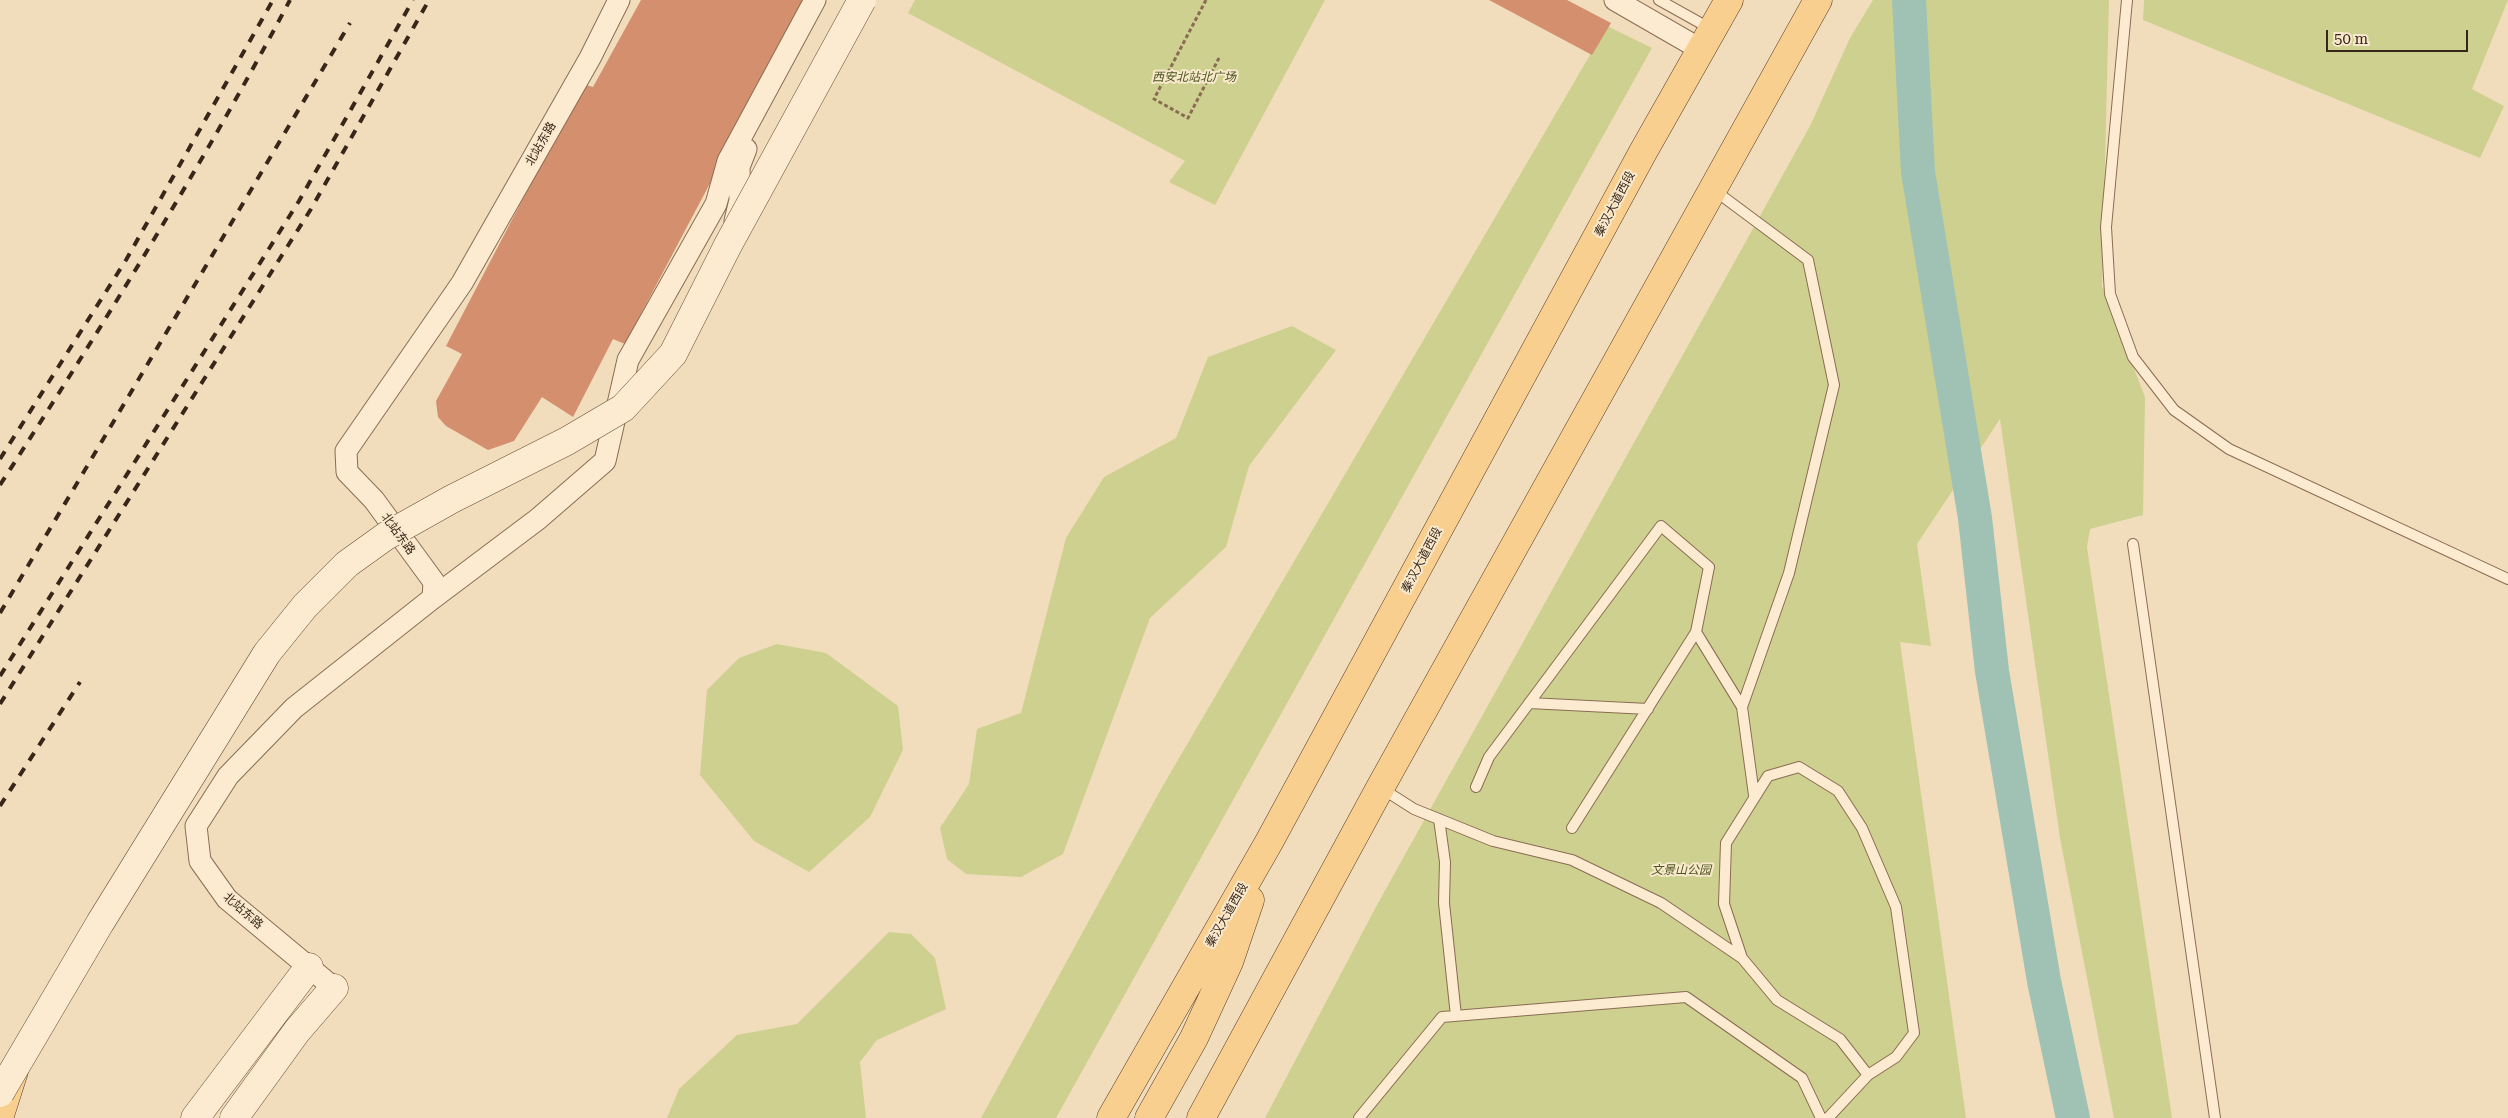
<!DOCTYPE html>
<html>
<head>
<meta charset="utf-8">
<style>
	body { margin:0 }
	#map { position:relative; width:2508px; height:1118px; overflow:hidden; background:#f1ddbc; font-family:"Roboto Serif",serif }
	canvas { display:block }
	.scale { position:absolute; left:2326px; top:30px; width:142px; height:22px; box-sizing:border-box; border:2px solid #38261a; border-top:0; padding-left:6px; font-size:15px; line-height:18px; white-space:nowrap; color:#38261a; -webkit-text-stroke:4px #f8e8cc; paint-order:stroke }
</style>
</head>
<body>
<div id="map">
<canvas width="2508" height="1118"></canvas>
<div class="scale">50 m</div>
</div>
<script>
const context = document.querySelector('canvas').getContext('2d');
context.lineJoin = 'round';
function paint(path, color) { context.fillStyle = color; context.fill(path, 'evenodd'); }
function stroke(path, color, width, dash) { context.strokeStyle = color; context.lineWidth = width; context.lineCap = dash ? 'butt' : 'round'; context.setLineDash(dash || []); context.stroke(path); }
function drawText(font, color, halo, rows, align = 'center') {
  context.font = font + ' "Roboto Serif","Noto Sans SC",serif'; context.lineWidth = 4; context.setLineDash([]); context.textBaseline = 'middle'; context.strokeStyle = halo; context.fillStyle = color; for (const [text, x, y, turn = 0] of rows) {
    context.save(); context.translate(x, y); context.rotate((+turn || 0) * Math.PI / 180); context.textAlign = isNaN(turn) ? turn : align; if (halo) context.strokeText(text, 0, 0); context.fillText(text, 0, 0); context.restore();
  }
}
paint(new Path2D(`
	M 915,0 L 1325,0 L 1215,205 L 1169,182 L 1185,161 L 908,13 Z
	M 1873,0 L 2109,0 L 2102,286 L 2145,397 L 2143,515 L 2090,529 L 2087,547 L 2172,1118 L 2114,1118 L 2060,838 L 2000,419 L 1917,544 L 1931,646 L 1900,642 L 1966,1118 L 1265,1118 L 1377,905 L 1810,126 L 1850,38 Z
	M 2144,0 L 2508,0 L 2472,89 L 2504,106 L 2480,158 L 2143,20 Z
	M 1607,26 L 1652,48 L 1056,1118 L 981,1118 L 1161,789 Z
	M 1292,326 L 1336,350 L 1249,466 L 1226,547 L 1150,618 L 1063,854 L 1021,877 L 966,874 L 947,859 L 940,828 L 969,784 L 977,729 L 1021,713 L 1066,538 L 1104,477 L 1176,438 L 1208,357 Z
	M 777,644 L 826,653 L 898,706 L 903,750 L 870,817 L 809,872 L 754,841 L 700,775 L 707,690 L 739,658 Z
	M 889,932 L 911,934 L 935,958 L 946,1009 L 877,1040 L 860,1062 L 866,1118 L 667,1118 L 679,1089 L 737,1035 L 797,1024 Z`), '#ced08f');
stroke(new Path2D(`
	M 1909,0 L 1918,172 L 1975,518 L 1992,671 L 2044,981 L 2073,1118`), '#a0c2b5', 34);
paint(new Path2D(`
	M 641,0 L 807,0 L 625,344 L 613,339 L 573,417 L 542,397 L 514,441 L 488,450 L 446,426 L 438,417 L 436,401 L 462,354 L 446,346 L 583,84 L 593,87 Z
	M 1489,0 L 1567,0 L 1611,23 L 1592,55 Z`), '#d38f6e');
const lane = new Path2D(`
	M 1659,0 L 1711,29
	M 2127,0 L 2106,227 L 2110,294 L 2133,357 L 2174,410 L 2229,449 L 2508,579
	M 1714,190 L 1808,260 L 1834,385 L 1789,573 L 1742,707 L 1754,795
	M 2133,544 L 2215,1118
	M 1529,703 L 1648,709
	M 1476,787 L 1489,757 L 1661,526 L 1709,567 L 1696,632 L 1742,707
	M 1381,788 L 1414,809 L 1493,841 L 1572,860 L 1661,903 L 1742,958
	M 1439,819 L 1445,862 L 1444,903 L 1456,1016
	M 1572,828 L 1696,632
	M 1359,1118 L 1442,1017 L 1686,997 L 1802,1078 L 1821,1118
	M 1828,1118 L 1868,1075 L 1896,1057 L 1914,1033 L 1896,907 L 1862,828 L 1838,791 L 1799,767 L 1768,776 L 1726,843 L 1724,904 L 1742,958 L 1777,1000 L 1840,1039 L 1868,1075`);
const street = new Path2D(`
	M 1615,0 L 1700,49
	M 735,221 L 740,200 L 739,167 L 746,149
	M 433,598 L 538,519 L 605,461 L 628,360 L 716,204 L 728,161 L 815,0
	M 334,988 L 227,899 L 200,861 L 196,826 L 228,776 L 294,708 L 433,598 L 434,582 L 374,500 L 347,472 L 346,451 L 462,283 L 590,58 L 619,0`);
const secondary = new Path2D(`
	M 195,1118 L 309,967
	M 234,1118 L 297,1031 L 334,988`);
const primary = new Path2D(`
	M 0,1115 L 14,1071
	M 1111,1118 L 1269,842 L 1643,152 L 1729,0
	M 1149,1118 L 1194,1038 L 1229,962 L 1250,900
	M 1201,1118 L 1380,788 L 1818,0`);
stroke(lane, '#8a6c54', 12);
stroke(street, '#8a6c54', 23);
stroke(secondary, '#6c4d37', 29);
stroke(primary, '#573b29', 29);
stroke(new Path2D(`
	M 1206,0 L 1154,99 L 1188,118 L 1219,58`), '#8a6c54', 3, [4, 2.5]);
stroke(lane, '#fcebd0', 10);
stroke(street, '#fcebd0', 21);
stroke(secondary, '#fcebd0', 28);
stroke(primary, '#f9cf8f', 28);
stroke(new Path2D(`
	M 0,459 L 126,260 L 273,0
	M 0,485 C 102,327 202,166 290,0
	M 0,613 L 350,23
	M 0,676 L 299,201 L 413,0
	M 0,704 L 311,209 L 429,0
	M 0,806 L 80,682`), '#38261a', 4, [9, 9]);
const secondaryBridge = new Path2D(`
	M 0,1093 L 100,923 L 267,653 L 305,606 L 347,564 L 386,536 L 452,499 L 567,441 L 623,408 L 673,354 L 728,245 L 862,0`);
stroke(secondaryBridge, '#6c4d37', 29, []);
stroke(secondaryBridge, '#fcebd0', 28);
drawText('italic 12px', '#4d561f', '#f8e8cc', [
	["西安北站北广场",1194,77],
	["文景山公园",1681,870]
]);
drawText('12px', '#38261a', '#f8e8cc', [
	["北站东路",541,144,-60],
	["秦汉大道西段",1615,204,-62],
	["北站东路",398,534,54],
	["秦汉大道西段",1422,560,-62],
	["北站东路",243,911,41],
	["秦汉大道西段",1227,915,-60]
]);
</script>
</body>
</html>
